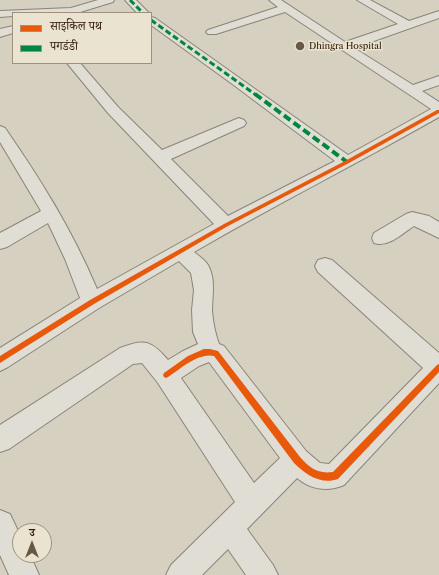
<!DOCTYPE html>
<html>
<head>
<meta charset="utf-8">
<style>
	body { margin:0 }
	#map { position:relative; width:439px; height:575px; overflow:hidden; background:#d5d0bf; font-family:"Libre Caslon Text","Noto Serif Devanagari",serif }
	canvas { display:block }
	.legend { position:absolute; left:12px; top:12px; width:140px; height:52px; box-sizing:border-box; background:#eae3d0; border:1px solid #9e927e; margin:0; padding:5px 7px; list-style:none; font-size:12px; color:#2d1803 }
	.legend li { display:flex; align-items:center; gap:8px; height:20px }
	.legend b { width:20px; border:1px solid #9e927e }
	.north { position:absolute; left:12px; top:523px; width:40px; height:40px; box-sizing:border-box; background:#eae3d0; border:1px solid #9e927e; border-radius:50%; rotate:0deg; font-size:11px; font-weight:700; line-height:16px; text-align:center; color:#2d1803 }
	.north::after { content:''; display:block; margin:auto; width:14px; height:18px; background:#685845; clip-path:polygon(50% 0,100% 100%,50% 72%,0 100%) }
</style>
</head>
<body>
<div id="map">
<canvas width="439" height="575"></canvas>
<ul class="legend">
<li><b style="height:5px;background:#e8590c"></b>साइकिल पथ</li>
<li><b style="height:5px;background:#00873e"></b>पगडंडी</li>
</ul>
<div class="north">उ</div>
</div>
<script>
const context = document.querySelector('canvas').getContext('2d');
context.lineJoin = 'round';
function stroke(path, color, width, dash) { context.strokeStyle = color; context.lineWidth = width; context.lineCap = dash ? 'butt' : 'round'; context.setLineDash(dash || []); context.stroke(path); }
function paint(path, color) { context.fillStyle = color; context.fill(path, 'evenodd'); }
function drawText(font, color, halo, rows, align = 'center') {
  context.font = font + ' "Libre Caslon Text",serif'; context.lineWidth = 3; context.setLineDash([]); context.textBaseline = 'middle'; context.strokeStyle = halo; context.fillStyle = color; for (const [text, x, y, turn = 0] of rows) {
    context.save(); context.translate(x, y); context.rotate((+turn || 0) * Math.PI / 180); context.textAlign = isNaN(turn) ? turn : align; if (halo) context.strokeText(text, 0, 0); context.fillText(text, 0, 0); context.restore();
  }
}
const minor = new Path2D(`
	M 98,0 L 114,0 L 113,2 L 77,13 L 13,13 L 13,16 L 0,17 L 0,11 L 71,8 Z
	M 125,0 L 136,0 L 149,13 L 137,13 Z
	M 269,0 L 281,0 L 345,42 L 398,24 L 357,0 L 370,0 L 409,21 L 439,11 L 439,18 L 354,48 L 413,85 L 439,76 L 439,85 L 422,91 L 439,102 L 439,117 C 358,163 275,205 194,252 C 199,256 205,260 208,265 C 216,279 212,296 212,311 C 213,322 215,333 219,344 L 224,346 L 306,451 L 320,463 L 329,464 L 423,368 L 318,272 L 315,266 L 318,260 L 325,258 L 332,260 L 439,353 L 439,383 L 344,485 C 328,492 311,490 297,478 L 247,529 L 273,565 L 278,575 L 246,575 L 228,549 L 202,575 L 166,575 L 171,565 L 235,502 L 158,383 L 142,363 L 133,364 L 9,449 L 0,452 L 0,425 L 120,348 C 145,338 152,341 168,360 L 183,351 L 198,344 L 193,332 L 192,310 L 194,290 L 191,273 L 179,261 L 99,308 L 8,367 L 0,371 L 0,348 L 80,298 L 65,259 L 48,223 L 7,247 L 0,249 L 0,233 L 41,211 L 0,142 L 0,126 L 5,128 C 41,180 72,230 97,289 L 214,224 L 108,113 L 67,63 L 80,63 L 118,107 L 162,150 L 234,120 L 239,118 L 244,120 L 246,123 L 244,126 L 171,159 L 228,216 L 335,161 L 231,83 L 151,25 L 151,17 L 155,18 L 348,155 L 431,109 L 285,12 L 216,34 L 208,34 L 206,32 L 208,30 L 278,7 ZM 209,362 L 280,458 L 254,483 L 181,378 L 199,366 Z
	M 13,26 L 13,33 L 0,37 L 0,29 Z
	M 412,212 L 429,216 L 439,222 L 439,238 L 414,226 C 403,233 388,248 374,243 L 372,238 L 374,233 L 406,214 Z
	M 0,510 L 10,514 L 20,535 L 20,555 L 30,555 L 39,575 L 9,575 L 0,555 Z`);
stroke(minor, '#8a8478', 2);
paint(minor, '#e0ddd4');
stroke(new Path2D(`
	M 130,0 L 143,13
	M 151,20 L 256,95`), '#00873e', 3, [6, 3]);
stroke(new Path2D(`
	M 255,94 L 347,162`), '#00873e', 4, [8, 4]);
paint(new Path2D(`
	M 437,110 L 439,110 L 439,113 L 349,163 L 228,226 L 94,304 L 0,363 L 0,356 L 90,300 L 224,224 L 345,161 Z
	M 204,349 L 210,349 L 218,351 L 300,457 C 310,468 317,474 333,472 L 437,365 L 439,364 L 439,372 L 338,479 C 321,485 306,475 294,463 L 214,356 C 199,352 180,369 168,377 L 166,378 L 164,377 L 163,375 L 164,373 L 188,356 Z`), '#e8590c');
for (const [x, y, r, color] of [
	[300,46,5,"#685845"]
]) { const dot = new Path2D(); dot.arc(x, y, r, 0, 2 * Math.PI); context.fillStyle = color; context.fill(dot); stroke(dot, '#eae3d0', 1.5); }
drawText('9px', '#2d1803', '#eae3d0', [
	["Dhingra Hospital",309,46]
], 'left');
</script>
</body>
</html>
